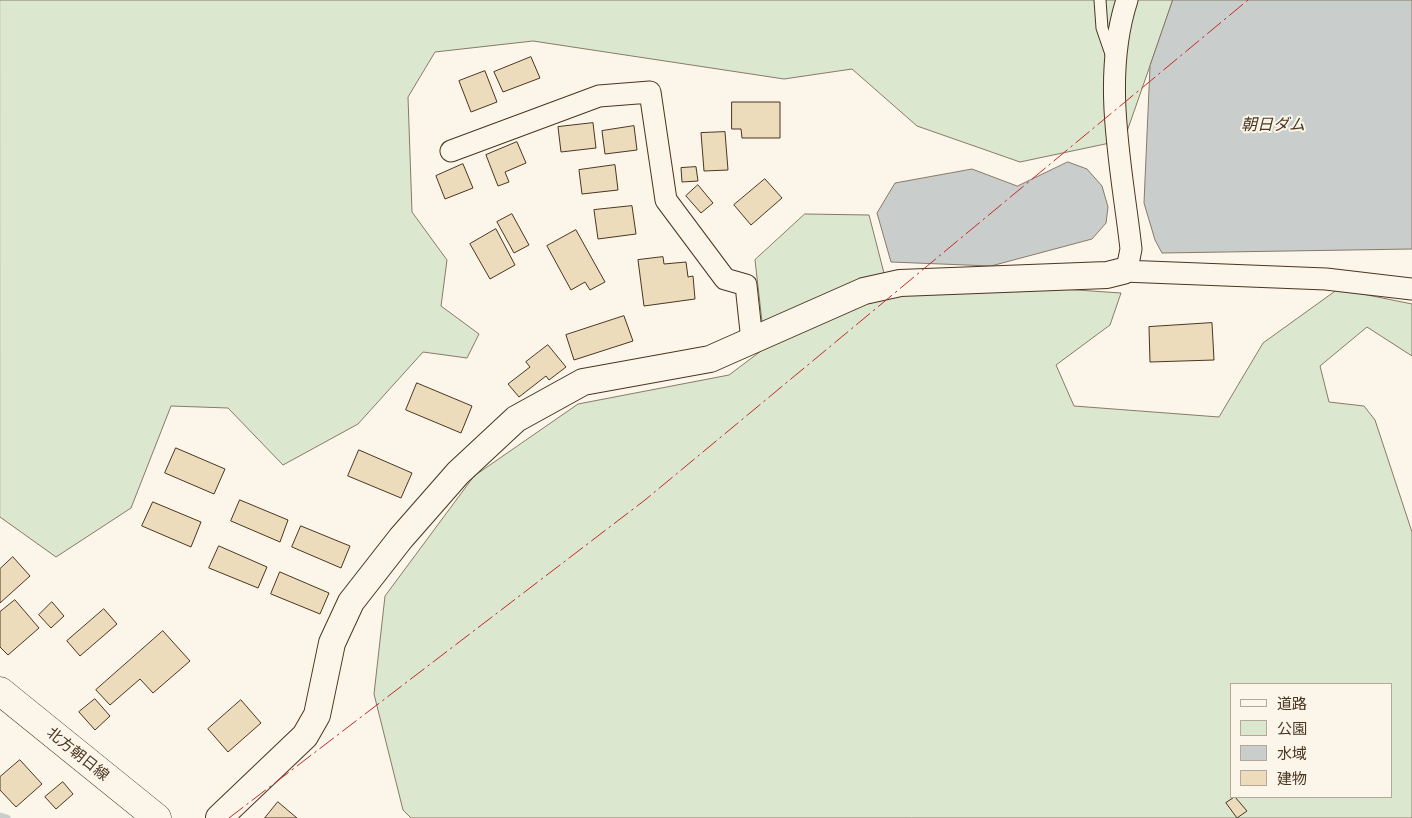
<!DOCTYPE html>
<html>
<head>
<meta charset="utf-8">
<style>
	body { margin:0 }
	#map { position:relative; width:1412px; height:818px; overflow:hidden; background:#fbf6e9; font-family:Barlow,"Noto Sans JP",sans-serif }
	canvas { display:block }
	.legend { position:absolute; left:1230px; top:683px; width:162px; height:115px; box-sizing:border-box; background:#fbf6e9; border:1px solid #b4a999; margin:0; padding:6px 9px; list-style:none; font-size:15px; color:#4a3520 }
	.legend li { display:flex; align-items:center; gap:10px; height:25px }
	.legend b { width:25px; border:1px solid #b4a999 }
</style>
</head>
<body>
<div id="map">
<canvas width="1412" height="818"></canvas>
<ul class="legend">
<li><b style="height:6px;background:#fbf6e9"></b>道路</li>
<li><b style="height:14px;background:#dce7d0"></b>公園</li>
<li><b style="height:14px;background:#c9cecd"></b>水域</li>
<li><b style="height:14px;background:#ecdcbc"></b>建物</li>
</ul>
</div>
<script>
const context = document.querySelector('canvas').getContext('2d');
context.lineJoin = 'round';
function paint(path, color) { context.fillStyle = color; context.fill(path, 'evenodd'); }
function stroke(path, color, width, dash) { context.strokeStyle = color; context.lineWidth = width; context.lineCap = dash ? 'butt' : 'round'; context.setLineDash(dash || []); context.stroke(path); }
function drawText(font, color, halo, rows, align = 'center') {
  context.font = font + ' Barlow,"Noto Sans JP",sans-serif'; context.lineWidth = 4; context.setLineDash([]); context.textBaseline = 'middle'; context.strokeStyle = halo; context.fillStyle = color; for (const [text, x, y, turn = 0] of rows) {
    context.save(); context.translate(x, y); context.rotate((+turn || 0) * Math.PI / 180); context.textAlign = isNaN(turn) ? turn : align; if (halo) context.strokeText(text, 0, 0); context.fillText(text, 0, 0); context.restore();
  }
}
const green = new Path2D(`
	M 0,0 L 1173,0 L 1124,140 L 1020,162 L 917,126 L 852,69 L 784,79 L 533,41 L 435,52 L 408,97 L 412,212 L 447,260 L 441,306 L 479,334 L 467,358 L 423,352 L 358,424 L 283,465 L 228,408 L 171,406 L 131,508 L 56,557 L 0,517 Z
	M 805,214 L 869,215 L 885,277 L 1121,293 L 1110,325 L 1056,365 L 1074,406 L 1219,417 L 1263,343 L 1338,289 L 1412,304 L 1412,356 L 1367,327 L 1320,366 L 1329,402 L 1364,406 L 1375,420 L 1412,532 L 1412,818 L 411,818 L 403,810 L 374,694 L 385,596 L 474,476 L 578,404 L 729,375 L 765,348 L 755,260 ZM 1231,684 L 1391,684 L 1391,797 L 1231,797 Z`);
paint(green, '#dce7d0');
stroke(green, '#887966', 1);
const water = new Path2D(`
	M 1173,0 L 1412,0 L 1412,249 L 1162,253 L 1155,240 L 1144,203 L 1150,66 Z
	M 1068,162 L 1087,169 L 1102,186 L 1108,207 L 1106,223 L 1092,239 L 991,266 L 891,262 L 877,213 L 895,183 L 972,169 L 1017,186 Z`);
paint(water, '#c9cecd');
stroke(water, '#887966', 1);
stroke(new Path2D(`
	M 0,816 L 7,818`), '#c9cecd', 7);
const building = new Path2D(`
	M 531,57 L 540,78 L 503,92 L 494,72 Z
	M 485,71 L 497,102 L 471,112 L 459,81 Z
	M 732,102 L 780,102 L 780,138 L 742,138 L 741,129 L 732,129 Z
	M 593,123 L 596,148 L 561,152 L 558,127 Z
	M 634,126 L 637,150 L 605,154 L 602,131 Z
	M 725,132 L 728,170 L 704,171 L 701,133 Z
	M 517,142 L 526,163 L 505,172 L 509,182 L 498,186 L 486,155 Z
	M 463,164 L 473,188 L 445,199 L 436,176 Z
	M 615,165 L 618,190 L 582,194 L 579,170 Z
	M 696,167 L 698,181 L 682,182 L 681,168 Z
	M 765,179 L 782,198 L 751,225 L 734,205 Z
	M 698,185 L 713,203 L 701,213 L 686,196 Z
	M 632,206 L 636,234 L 598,239 L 594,210 Z
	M 512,214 L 529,245 L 514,253 L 497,222 Z
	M 496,229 L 515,265 L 490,279 L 470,244 Z
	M 576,230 L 605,282 L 590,290 L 585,282 L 571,290 L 547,246 Z
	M 663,257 L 664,264 L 686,262 L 688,277 L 693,276 L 695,299 L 644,306 L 638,260 Z
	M 624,316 L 633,341 L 574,360 L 566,335 Z
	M 1212,323 L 1214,360 L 1150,362 L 1149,327 Z
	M 548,345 L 566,367 L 549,380 L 546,376 L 519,397 L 508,384 L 530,367 L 526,362 Z
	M 417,383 L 472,406 L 461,433 L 406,410 Z
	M 176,448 L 225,469 L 214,494 L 165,473 Z
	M 359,450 L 412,473 L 401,498 L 348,476 Z
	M 240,500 L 288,520 L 280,542 L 231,521 Z
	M 153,502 L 201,522 L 191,547 L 142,526 Z
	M 301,526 L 350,546 L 341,568 L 292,547 Z
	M 219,546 L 267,567 L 258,588 L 209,568 Z
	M 13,557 L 30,576 L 0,603 L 0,569 Z
	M 280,572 L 329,593 L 320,614 L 271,594 Z
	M 15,600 L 39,628 L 8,655 L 0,647 L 0,612 Z
	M 52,602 L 64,616 L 51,628 L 39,615 Z
	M 104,609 L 117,624 L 80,656 L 67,641 Z
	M 163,631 L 190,661 L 153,693 L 140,679 L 110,705 L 96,690 Z
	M 95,699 L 110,716 L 95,730 L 79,712 Z
	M 241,700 L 261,723 L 228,752 L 208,729 Z
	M 20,760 L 42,784 L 16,807 L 0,790 L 0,777 Z
	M 63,782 L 73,794 L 56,809 L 45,797 Z
	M 1235,797 L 1247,811 L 1237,818 L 1226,803 Z
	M 278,802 L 297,818 L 265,818 Z`);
paint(building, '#ecdcbc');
stroke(building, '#4a3520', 1);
const service = new Path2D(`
	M 1100,0 L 1102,28 L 1112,57`);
const minor = new Path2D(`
	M 1127,0 C 1101,80 1122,168 1131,249 L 1128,264 L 1123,271 L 1326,279 L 1412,289
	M 451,151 L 599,96 L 650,92 L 666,200 L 725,279 L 746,285 L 752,341`);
const tertiary = new Path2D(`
	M 219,818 L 305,736 L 317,715 L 332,643 L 351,602 L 401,538 L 458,473 L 516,419 L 583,382 L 710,359 L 864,291 L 900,283 L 1107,275 L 1123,271`);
const secondary = new Path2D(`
	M 0,691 L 157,818`);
stroke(service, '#4a3520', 13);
stroke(minor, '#4a3520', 23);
stroke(tertiary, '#4a3520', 28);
stroke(secondary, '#4a3520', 29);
stroke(service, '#fbf6e9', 11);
stroke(minor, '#fbf6e9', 21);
stroke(tertiary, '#fbf6e9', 26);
stroke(secondary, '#fbf6e9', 28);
stroke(new Path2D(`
	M 229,818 L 645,500 L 1248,0`), '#c62828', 1, [18, 4, 2.5, 4]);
drawText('15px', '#4a3520', '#fbf6e9', [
	["北方朝日線",78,754,39]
]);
drawText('italic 16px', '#4a3520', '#fbf6e9', [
	["朝日ダム",1273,125]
]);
</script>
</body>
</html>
